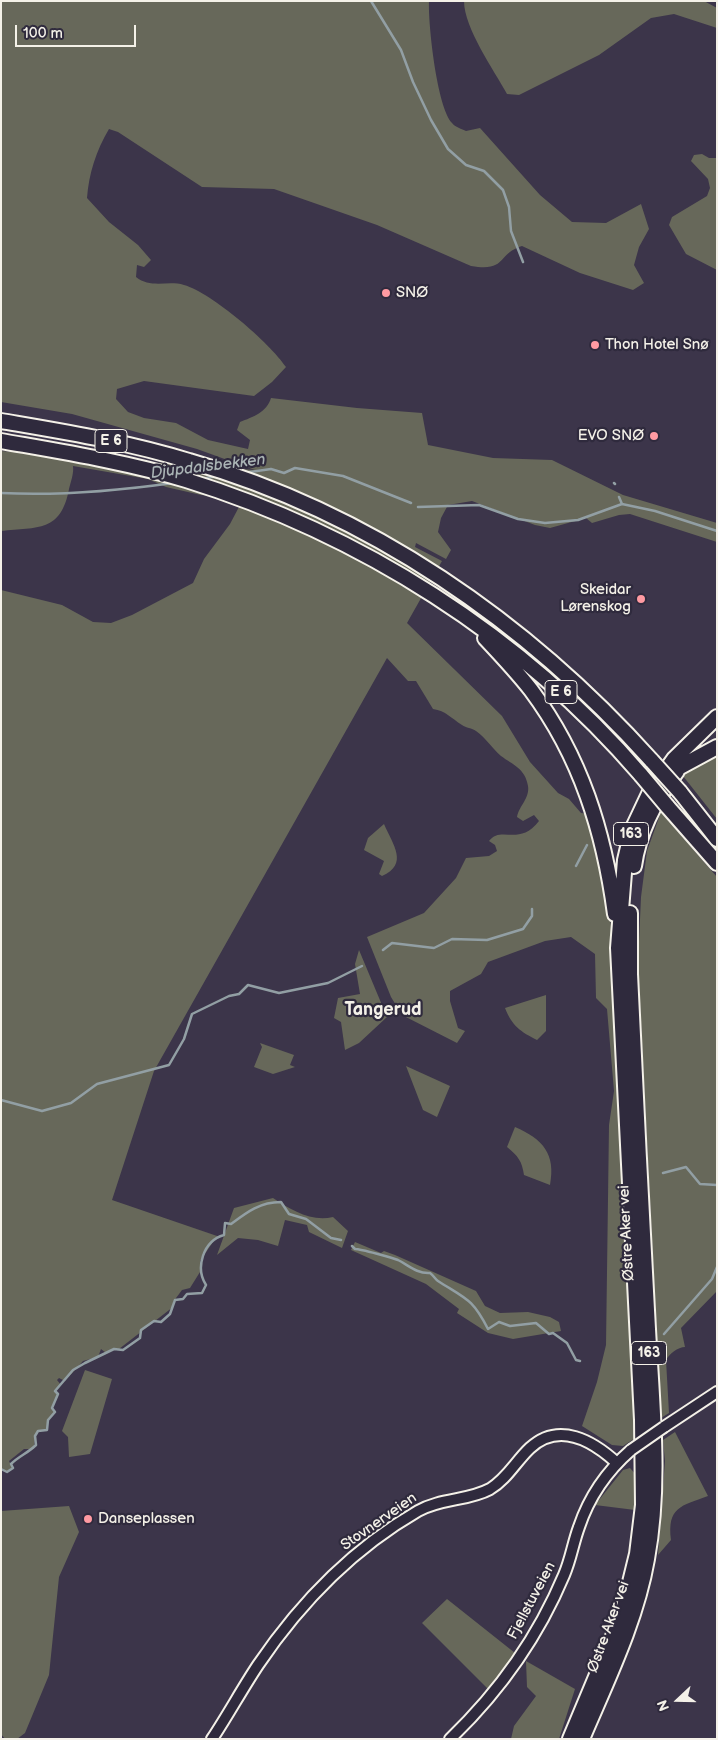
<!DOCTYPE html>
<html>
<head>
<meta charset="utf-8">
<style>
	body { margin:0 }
	#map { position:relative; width:718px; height:1740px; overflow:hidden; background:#3c354a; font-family:"Balsamiq Sans",sans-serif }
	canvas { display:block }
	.frame { position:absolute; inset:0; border:2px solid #f4f1e8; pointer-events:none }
	.north { position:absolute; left:653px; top:1675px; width:50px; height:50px; -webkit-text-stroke:4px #2f2a3d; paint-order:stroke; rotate:249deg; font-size:14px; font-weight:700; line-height:20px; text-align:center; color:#f4f1e8 }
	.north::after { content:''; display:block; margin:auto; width:18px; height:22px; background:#f4f1e8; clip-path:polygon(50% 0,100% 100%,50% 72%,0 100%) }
	.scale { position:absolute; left:15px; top:25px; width:121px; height:22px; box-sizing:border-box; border:2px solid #f4f1e8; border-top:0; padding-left:6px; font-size:15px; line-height:18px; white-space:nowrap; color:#f4f1e8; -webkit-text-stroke:4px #2f2a3d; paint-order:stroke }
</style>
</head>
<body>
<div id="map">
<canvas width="718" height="1740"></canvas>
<div class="frame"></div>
<div class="north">N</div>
<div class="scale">100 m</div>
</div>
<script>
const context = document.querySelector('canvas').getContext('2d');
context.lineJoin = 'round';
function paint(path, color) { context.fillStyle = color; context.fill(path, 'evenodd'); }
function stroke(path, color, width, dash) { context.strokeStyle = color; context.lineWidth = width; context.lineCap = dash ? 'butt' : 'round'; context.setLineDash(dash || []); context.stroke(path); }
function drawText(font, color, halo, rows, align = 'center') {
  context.font = font + ' "Balsamiq Sans",sans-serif'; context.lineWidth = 4.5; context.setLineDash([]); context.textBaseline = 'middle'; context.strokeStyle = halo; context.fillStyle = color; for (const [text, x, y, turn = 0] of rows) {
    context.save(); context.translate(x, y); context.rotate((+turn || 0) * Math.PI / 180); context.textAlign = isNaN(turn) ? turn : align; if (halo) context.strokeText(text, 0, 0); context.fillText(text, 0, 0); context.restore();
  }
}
paint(new Path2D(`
	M 1,1 L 429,1 C 428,24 437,107 452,123 C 455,127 462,129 466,131 L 480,128 L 540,195 L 572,222 L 606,223 L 641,204 L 649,229 L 639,247 L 634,265 L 644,283 L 633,290 L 580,273 L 522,246 C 496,254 508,272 471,266 L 377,225 L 274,189 L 202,187 L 118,132 L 109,129 C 96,151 89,173 87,198 L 109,222 L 138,245 L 151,260 L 144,267 L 137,265 L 136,277 C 151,289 168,280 184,285 C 212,293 270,343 286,367 L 272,382 L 254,396 L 144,381 L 117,389 L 116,399 L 128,412 L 144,418 L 176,423 L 208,440 L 248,449 L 250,440 L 237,430 L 240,422 C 253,417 267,412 271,398 L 357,408 L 422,413 L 428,445 L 493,458 L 552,460 L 623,495 L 717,523 L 717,542 L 630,514 L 619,515 L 592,523 L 586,518 L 550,528 L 535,525 L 472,501 L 448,505 L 441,518 L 438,532 L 451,550 L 446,559 L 416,543 L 415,547 L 442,561 L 407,623 L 502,716 L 530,762 L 558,793 L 569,799 L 581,813 L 589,814 L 609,908 L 613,944 L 637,1437 L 623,1446 L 612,1445 L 582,1426 L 597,1382 L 606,1345 L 609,1125 L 614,1091 L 607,1009 L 596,998 L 595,954 L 571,937 L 545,941 L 488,962 L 481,974 L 450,991 L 450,1001 L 458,1028 L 465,1031 L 457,1043 L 402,1015 L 391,997 L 367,937 L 424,913 L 456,878 L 466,858 L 489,856 L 497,851 L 495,845 L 489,841 C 501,825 519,847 539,821 L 534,815 L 523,821 L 517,817 C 519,806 530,798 528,786 C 525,768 513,765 501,756 C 492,748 486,738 476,731 C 472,728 466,728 462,725 C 451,718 446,711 433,709 L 416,681 L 408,681 L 387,658 L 154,1071 L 112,1200 L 220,1237 L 215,1239 L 200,1261 L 200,1272 L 190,1288 L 182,1290 L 173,1302 L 173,1307 L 119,1349 L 114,1348 L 106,1353 L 101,1349 L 98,1357 L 83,1361 L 65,1381 L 59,1378 L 57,1380 L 61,1385 L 56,1391 L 58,1396 L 52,1408 L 55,1413 L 48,1421 L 46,1431 L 38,1431 L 35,1435 L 34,1449 L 24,1449 L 9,1461 L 12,1467 L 7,1472 L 1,1468 L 1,590 L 62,605 L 93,622 L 111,623 L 132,615 L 193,583 L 204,559 L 230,524 L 240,505 L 217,496 L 201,495 L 166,487 L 148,479 L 73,466 C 74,473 71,481 69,489 C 61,532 38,527 1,531 L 1,451 L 255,470 L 197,449 L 72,414 L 1,402 Z
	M 464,1 L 704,1 L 717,8 L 717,28 L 674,14 L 651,18 L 599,55 L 519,95 L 507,94 C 494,70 464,28 464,1 Z
	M 702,154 L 709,158 L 717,158 L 717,270 L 686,254 L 669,225 L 672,217 L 707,196 L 710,188 L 708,179 L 691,161 L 694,155 Z
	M 717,740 L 717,819 L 683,776 Z
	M 661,812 L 717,877 L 717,1291 L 681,1328 L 685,1347 C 678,1347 669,1354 666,1360 L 669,1413 L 661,1418 L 638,964 L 641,897 L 647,851 Z
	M 384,824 C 393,845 409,864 382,876 L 379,874 L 384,861 L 364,850 L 368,838 Z
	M 359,950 L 387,1017 L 359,1043 L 345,1050 L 341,1022 L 334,1018 L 338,998 L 360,994 L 355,964 Z
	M 546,995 L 546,1031 L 537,1040 C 521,1032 512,1026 505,1008 Z
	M 260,1043 L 294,1055 L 290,1065 L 295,1067 L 273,1074 L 254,1067 L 262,1047 Z
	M 406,1066 L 450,1086 L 437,1117 L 423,1110 Z
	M 515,1127 C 543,1139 556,1154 550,1185 L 524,1175 C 522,1161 518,1156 507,1147 Z
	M 273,1198 C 291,1210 311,1222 333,1217 L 348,1231 L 342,1248 L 309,1232 L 307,1225 L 285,1220 L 278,1246 L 258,1240 L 238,1238 L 217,1255 L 234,1208 Z
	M 355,1242 L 381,1253 L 384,1251 L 395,1255 L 476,1291 L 485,1306 L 500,1313 L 528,1312 L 550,1317 L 559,1322 L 561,1331 L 513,1339 L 488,1333 L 457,1313 L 459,1309 L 426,1284 L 351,1250 Z
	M 85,1370 L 112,1379 L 90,1454 L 69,1457 L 68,1437 L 62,1431 Z
	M 675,1432 L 708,1496 C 681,1506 667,1507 671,1540 L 658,1555 L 665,1461 L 663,1440 Z
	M 630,1468 L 637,1476 L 635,1510 L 595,1505 L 623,1470 Z
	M 69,1506 L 79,1532 L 59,1577 L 49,1675 L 25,1733 L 17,1739 L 5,1739 L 1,1734 L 1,1511 Z
	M 447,1599 L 515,1653 L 488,1689 L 422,1623 Z
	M 526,1661 L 575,1689 L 559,1739 L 511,1739 L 514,1726 L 536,1696 L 527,1687 Z`), '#67685a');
stroke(new Path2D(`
	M 371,1 L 401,50 L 413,82 L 431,120 L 448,149 L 466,165 L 484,171 L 503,190 L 509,207 L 511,231 L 523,262
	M 243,473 L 271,469 L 284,473 L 295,468 L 343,476 L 411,503
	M 201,479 L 218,476
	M 614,483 L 615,484
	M 1,493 C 59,496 116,491 173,483
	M 619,497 L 622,504
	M 418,507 L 479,505 L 518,519 L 545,523 L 578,520 L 622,504 L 655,511 L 717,531
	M 576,866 L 587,845
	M 383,950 L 392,943 L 434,948 L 452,939 L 487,940 L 523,929 L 532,916 L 532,909
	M 1,1100 L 42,1111 L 71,1103 L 97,1084 L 169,1065 L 184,1039 L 192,1014 L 229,996 L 239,994 L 248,985 L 279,993 L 328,983 L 362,966
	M 663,1173 L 686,1167 L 700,1184 L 717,1185
	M 352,1246 L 355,1249 C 361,1249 393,1258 398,1260 C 408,1265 417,1274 430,1273 C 434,1276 435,1279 438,1281 C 466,1299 472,1298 488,1329 L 499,1322 L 510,1326 L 536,1323 L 549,1334 L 553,1333 L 567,1343 L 576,1360 L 580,1361
	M 664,1334 L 712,1279 L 717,1267
	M 1,1469 L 7,1472 L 13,1468 L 11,1464 C 19,1456 28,1453 36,1445 L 35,1436 L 38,1431 L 47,1430 L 48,1420 L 55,1412 L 52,1408 L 58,1394 L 55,1391 L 73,1370 L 85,1363 L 114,1349 L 123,1350 L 140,1338 L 141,1330 L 154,1321 L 161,1322 L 170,1314 L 175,1300 L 183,1299 L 187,1294 L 202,1293 L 206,1285 C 195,1268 203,1241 224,1235 L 225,1223 L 231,1224 C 247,1212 260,1202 281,1202 L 289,1214 L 306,1219 L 331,1238 L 341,1240`), '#929fa4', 2.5);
const minor = new Path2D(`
	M 664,1427 L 717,1392
	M 212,1739 C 228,1715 242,1689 258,1665 C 300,1603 354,1548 418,1511 C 441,1498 468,1501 490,1489 C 507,1479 516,1461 530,1448 C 559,1421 593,1441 617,1463
	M 450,1739 C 499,1692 538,1637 564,1575 C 571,1559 573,1543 579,1527 C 589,1497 607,1471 631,1450`);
const highway = new Path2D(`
	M 1,421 C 65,432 128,442 189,461 C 370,513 527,622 652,761
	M 1,441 C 63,452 126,462 186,480 C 360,534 522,636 641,775
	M 485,638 C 501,655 517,672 531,690 C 581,757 604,832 615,914
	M 680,767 L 717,747
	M 680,792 L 717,839
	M 667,806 L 717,863
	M 634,866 C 639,830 655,800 677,771
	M 570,1739 L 622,1615 L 637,1554 L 643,1505 L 642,1420 L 618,948 L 625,860 L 632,830 L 649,794 L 674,759 L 717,717
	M 582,1739 C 607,1680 636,1622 647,1559 C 661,1484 652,1405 648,1329 C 642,1211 635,1092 630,974 L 630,913`);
stroke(minor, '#f4f1e8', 14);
stroke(highway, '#f4f1e8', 18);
stroke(minor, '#2f2a3d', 10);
stroke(highway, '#2f2a3d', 14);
const minorBridge = new Path2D(`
	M 631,1450 L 664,1427`);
const highwayBridge = new Path2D(`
	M 652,761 L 680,792
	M 641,775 L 667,806`);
stroke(minorBridge, '#f4f1e8', 14, []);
stroke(highwayBridge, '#f4f1e8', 18, []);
stroke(minorBridge, '#2f2a3d', 10);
stroke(highwayBridge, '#2f2a3d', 14);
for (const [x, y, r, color] of [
	[386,293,5,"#ff9aa2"],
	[595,345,5,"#ff9aa2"],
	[654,436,5,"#ff9aa2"],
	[641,599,5,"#ff9aa2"],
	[88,1519,5,"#ff9aa2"]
]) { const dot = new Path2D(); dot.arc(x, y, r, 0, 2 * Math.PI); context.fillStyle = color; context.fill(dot); stroke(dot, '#2f2a3d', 2); }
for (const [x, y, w] of [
	[111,441,32],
	[561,692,32],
	[631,834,35],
	[649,1353,35]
]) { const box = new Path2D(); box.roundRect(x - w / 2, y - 11.5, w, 23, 4); context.fillStyle = '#2f2a3d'; context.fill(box); stroke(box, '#f4f1e8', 1); }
drawText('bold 14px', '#f4f1e8', null, [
	["E 6",111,441],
	["E 6",561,692],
	["163",631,834],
	["163",649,1353]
]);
drawText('15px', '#f4f1e8', '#2f2a3d', [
	["SNØ",396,293],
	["Thon Hotel Snø",605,345],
	["EVO SNØ",644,436,"right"],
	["Skeidar",631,590,"right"],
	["Lørenskog",631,607,"right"],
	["Danseplassen",98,1519]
], 'left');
drawText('15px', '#f4f1e8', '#2f2a3d', [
	["Østre Aker vei",627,1233,-93],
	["Stovnerveien",379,1522,-35],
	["Fjellstuveien",532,1601,-62],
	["Østre Aker vei",609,1627,-70]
]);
drawText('italic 16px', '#aab4b5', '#2f2a3d', [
	["Djupdalsbekken",208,467,-7]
]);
drawText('bold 18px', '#f4f1e8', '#2f2a3d', [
	["Tangerud",383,1010]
]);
</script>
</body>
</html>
